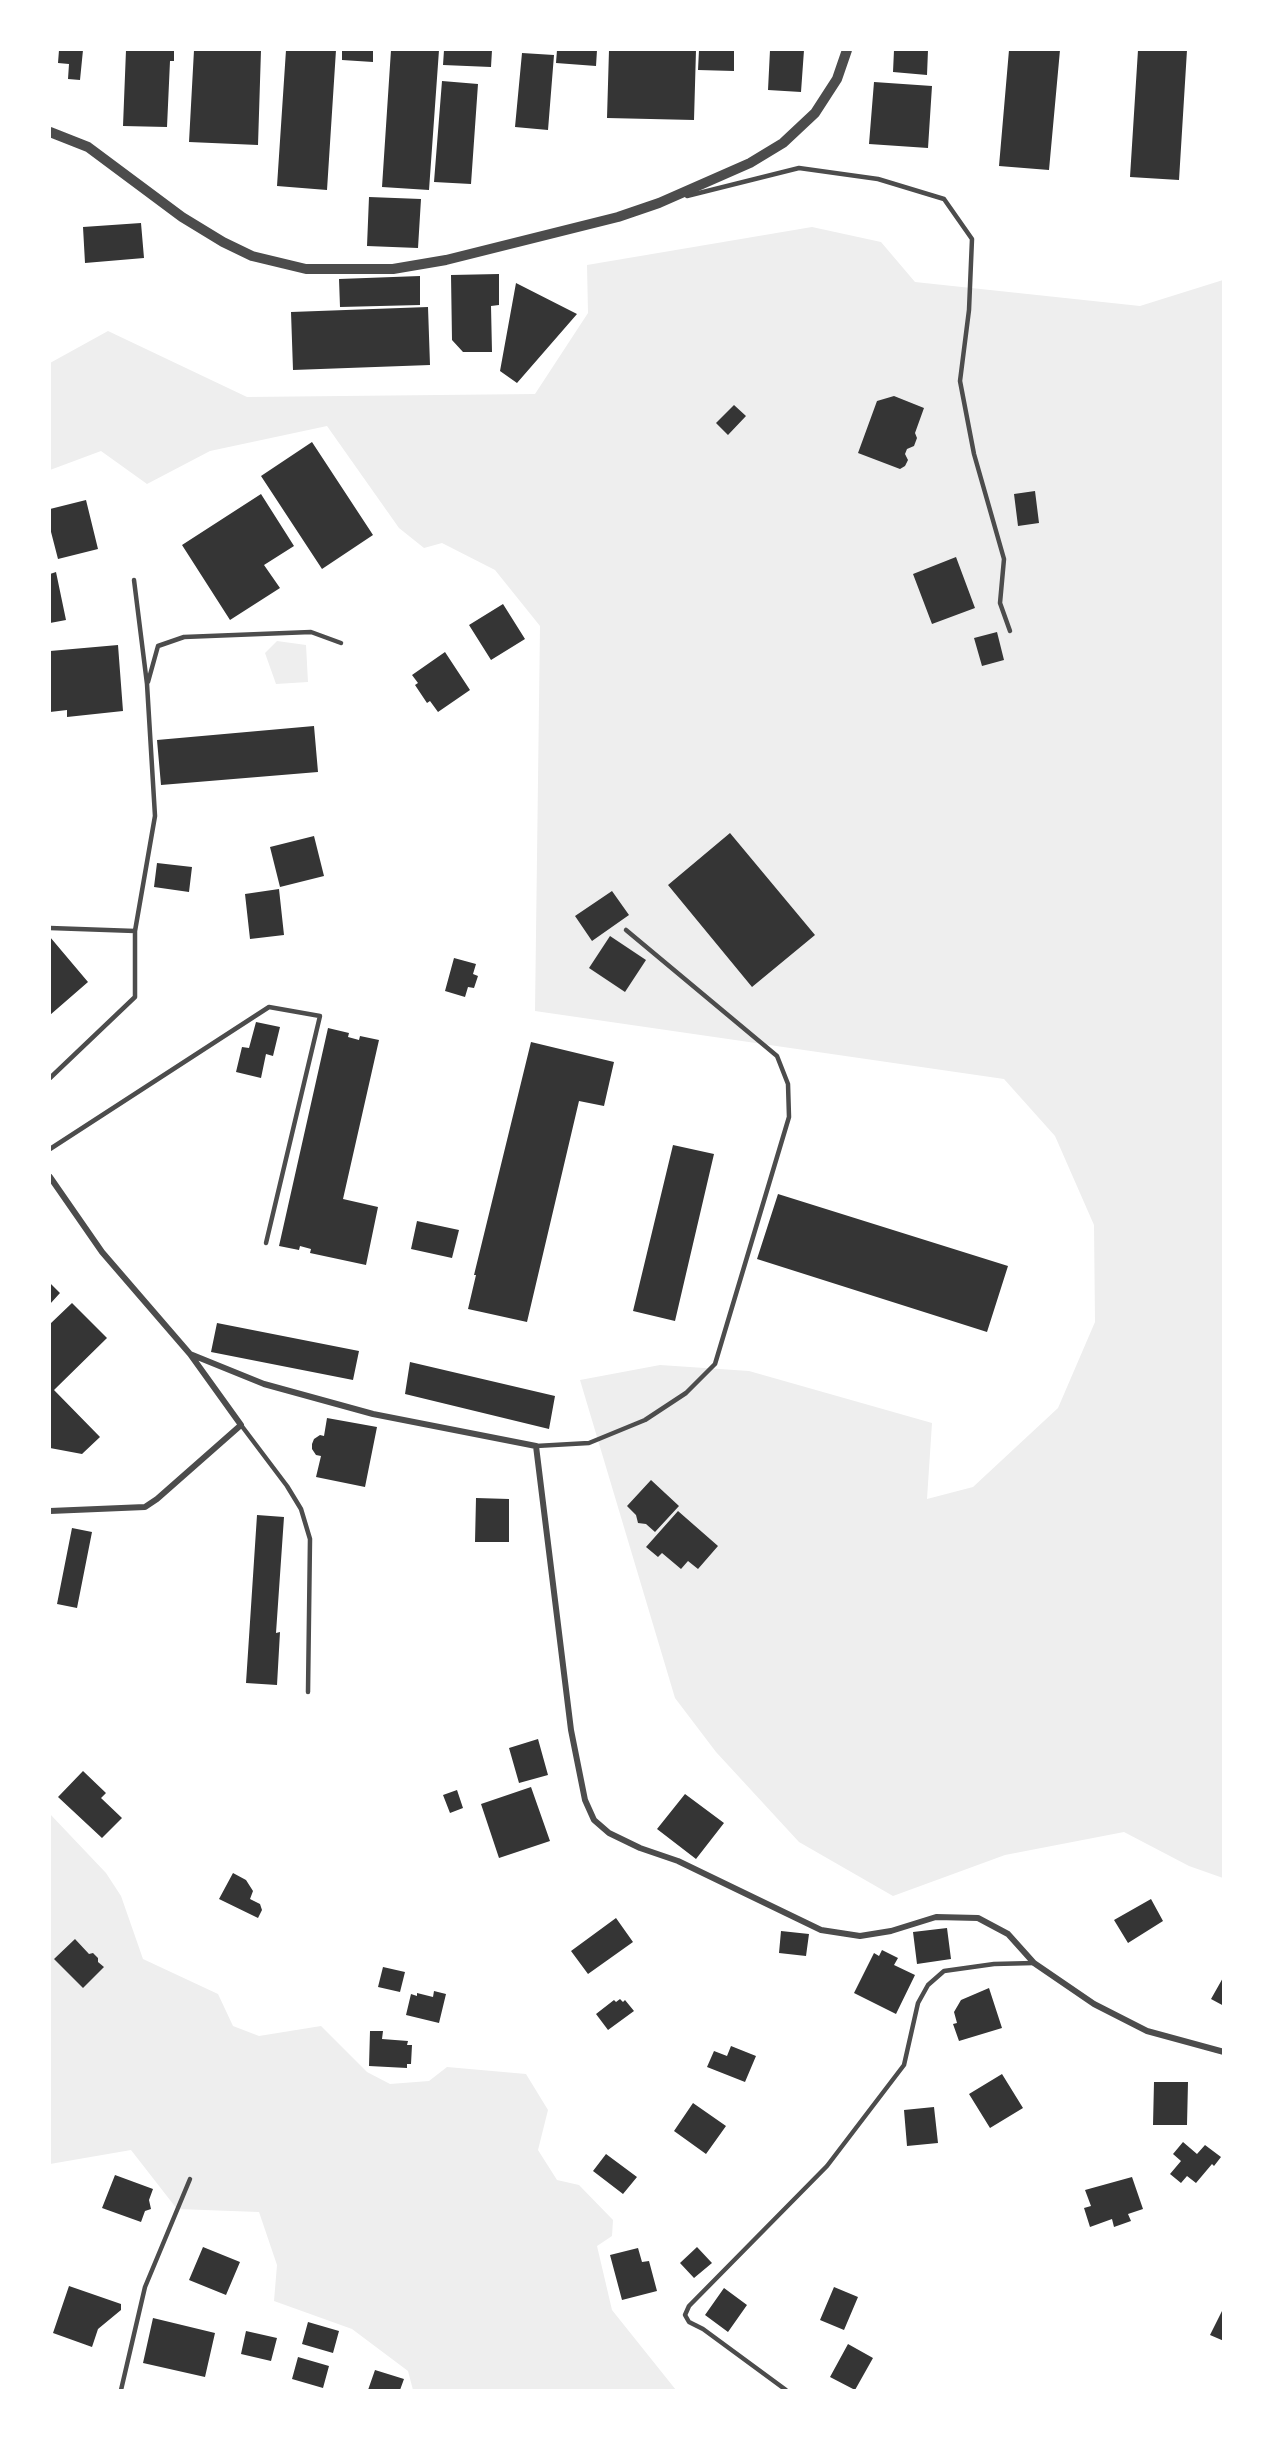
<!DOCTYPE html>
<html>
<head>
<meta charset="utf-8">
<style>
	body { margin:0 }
	#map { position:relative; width:1273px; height:2440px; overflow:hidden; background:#fff; font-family:"Alegreya Sans",sans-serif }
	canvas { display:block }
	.frame { position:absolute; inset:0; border:51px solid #fff; pointer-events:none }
</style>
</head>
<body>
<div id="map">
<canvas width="1273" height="2440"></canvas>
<div class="frame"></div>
</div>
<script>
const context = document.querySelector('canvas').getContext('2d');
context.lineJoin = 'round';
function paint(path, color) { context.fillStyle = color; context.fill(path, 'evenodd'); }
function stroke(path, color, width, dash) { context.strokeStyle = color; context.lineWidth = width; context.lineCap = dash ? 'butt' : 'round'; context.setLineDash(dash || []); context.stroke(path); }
paint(new Path2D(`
	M 812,227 L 881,242 L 915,282 L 1140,306 L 1223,280 L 1223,1878 L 1189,1866 L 1124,1832 L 1005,1855 L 893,1896 L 799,1842 L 716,1752 L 675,1698 L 580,1380 L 660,1365 L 749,1371 L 932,1423 L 927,1499 L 973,1487 L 1058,1408 L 1095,1322 L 1094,1225 L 1055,1136 L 1004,1079 L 535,1011 L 540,626 L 495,570 L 442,543 L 424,548 L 399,528 L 327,426 L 210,451 L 147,484 L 101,451 L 50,470 L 50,363 L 108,331 L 247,397 L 535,394 L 588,313 L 587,265 Z
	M 277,641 L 306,645 L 308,682 L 276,684 L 265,653 Z
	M 50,1814 L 106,1873 L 121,1896 L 143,1959 L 218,1994 L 233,2026 L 259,2036 L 321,2026 L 367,2072 L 390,2084 L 429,2081 L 447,2067 L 526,2074 L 548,2110 L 538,2150 L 557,2180 L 579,2185 L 613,2220 L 612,2236 L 597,2246 L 612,2310 L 676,2390 L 413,2390 L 408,2371 L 352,2329 L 274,2301 L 277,2265 L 259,2212 L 177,2209 L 131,2150 L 50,2164 Z`), '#eee');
paint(new Path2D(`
	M 59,50 L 83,50 L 80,80 L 68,79 L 69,64 L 58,63 Z
	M 126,50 L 174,50 L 174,61 L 170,61 L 167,127 L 123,126 Z
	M 194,50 L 261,50 L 258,145 L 189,142 Z
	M 286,50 L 336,50 L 327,190 L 277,186 Z
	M 342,50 L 373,50 L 373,62 L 342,60 Z
	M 391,50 L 439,50 L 429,190 L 382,187 Z
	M 444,50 L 492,50 L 491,67 L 443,65 Z
	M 557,50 L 597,50 L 596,66 L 556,63 Z
	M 609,50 L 696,50 L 694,120 L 607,118 Z
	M 699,50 L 734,50 L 734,71 L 698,70 Z
	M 770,50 L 804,50 L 801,92 L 768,90 Z
	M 894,50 L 928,50 L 927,75 L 893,72 Z
	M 1009,50 L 1060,50 L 1049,170 L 999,166 Z
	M 1138,50 L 1187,50 L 1179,180 L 1130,177 Z
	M 522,53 L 554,55 L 548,130 L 515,127 Z
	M 442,81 L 478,84 L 471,184 L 434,182 Z
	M 874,82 L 932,86 L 928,148 L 869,144 Z
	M 369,197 L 421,199 L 418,248 L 367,246 Z
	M 141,223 L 144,258 L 85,263 L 83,227 Z
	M 499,274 L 499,305 L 491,306 L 492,352 L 463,352 L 452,340 L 451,275 Z
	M 420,276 L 420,305 L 340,307 L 339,279 Z
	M 516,283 L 577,314 L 517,383 L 500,371 Z
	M 428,307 L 430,365 L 293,370 L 291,312 Z
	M 894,396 L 924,408 L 915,433 L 917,438 L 914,446 L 907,449 L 905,454 L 908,460 L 905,466 L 900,469 L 858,453 L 877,401 Z
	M 734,405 L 746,416 L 728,435 L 716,423 Z
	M 312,442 L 373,535 L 322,569 L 261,476 Z
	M 1035,491 L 1039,523 L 1018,526 L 1014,494 Z
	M 261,494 L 294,546 L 264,565 L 280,588 L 230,620 L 182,545 Z
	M 86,500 L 98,549 L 58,559 L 50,528 L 50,509 Z
	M 956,557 L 975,608 L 932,624 L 913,574 Z
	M 56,572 L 66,620 L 50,623 L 50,574 Z
	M 503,604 L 525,639 L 491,660 L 469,625 Z
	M 997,632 L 1004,660 L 982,666 L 974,638 Z
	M 118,645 L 123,711 L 67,717 L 67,710 L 50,712 L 50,651 Z
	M 445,652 L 470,690 L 438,712 L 430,701 L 427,703 L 415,685 L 418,683 L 412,675 Z
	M 314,726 L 318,772 L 161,785 L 157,740 Z
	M 730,833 L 815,935 L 752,987 L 668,885 Z
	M 314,836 L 324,876 L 280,887 L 270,847 Z
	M 157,863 L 192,867 L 189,892 L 154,887 Z
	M 279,889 L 284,935 L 250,939 L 245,894 Z
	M 612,891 L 629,915 L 592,941 L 575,916 Z
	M 610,936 L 646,960 L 625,992 L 589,968 Z
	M 50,937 L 88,982 L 50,1015 Z
	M 454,958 L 476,964 L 473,974 L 478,976 L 474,988 L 468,987 L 465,997 L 445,991 Z
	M 256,1022 L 280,1027 L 273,1056 L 266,1054 L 261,1078 L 236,1072 L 242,1047 L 249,1048 Z
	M 328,1028 L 349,1033 L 348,1037 L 359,1040 L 360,1036 L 379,1040 L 343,1199 L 378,1207 L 366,1265 L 310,1253 L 311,1249 L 300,1246 L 299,1250 L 279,1246 Z
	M 531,1042 L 614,1062 L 604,1106 L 579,1101 L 527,1322 L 468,1309 L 476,1275 L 474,1275 Z
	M 673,1145 L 714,1154 L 675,1321 L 633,1311 Z
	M 778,1194 L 1008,1266 L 987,1332 L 757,1259 Z
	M 417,1221 L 459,1230 L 452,1258 L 411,1249 Z
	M 50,1283 L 60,1293 L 50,1304 Z
	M 72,1303 L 107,1338 L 54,1390 L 100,1437 L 82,1454 L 50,1448 L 50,1324 Z
	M 217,1323 L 359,1351 L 353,1380 L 211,1352 Z
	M 410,1362 L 555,1396 L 549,1429 L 405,1394 Z
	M 327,1418 L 377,1427 L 365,1487 L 316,1477 L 321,1456 L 316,1455 L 312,1449 L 312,1444 L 314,1439 L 320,1435 L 324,1436 Z
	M 651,1480 L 679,1506 L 655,1532 L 646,1524 L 638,1523 L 636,1515 L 627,1506 Z
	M 476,1498 L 509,1499 L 509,1542 L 475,1542 Z
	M 678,1511 L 718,1546 L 698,1569 L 688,1561 L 681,1569 L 662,1553 L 658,1557 L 646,1547 Z
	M 257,1515 L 284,1517 L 276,1633 L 280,1632 L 277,1685 L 246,1683 Z
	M 72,1528 L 92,1532 L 77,1608 L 57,1604 Z
	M 538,1739 L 548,1775 L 519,1783 L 509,1748 Z
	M 83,1771 L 106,1793 L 101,1798 L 122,1818 L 102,1838 L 58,1797 Z
	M 531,1787 L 550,1841 L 499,1858 L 481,1804 Z
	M 457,1790 L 463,1808 L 450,1813 L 443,1795 Z
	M 685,1794 L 724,1823 L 696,1859 L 657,1829 Z
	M 233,1873 L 246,1880 L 253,1891 L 250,1899 L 260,1904 L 262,1910 L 258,1918 L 219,1899 Z
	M 1151,1899 L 1163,1921 L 1128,1943 L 1114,1920 Z
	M 616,1918 L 633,1942 L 588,1974 L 571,1951 Z
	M 947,1928 L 951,1959 L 917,1964 L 913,1932 Z
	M 781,1931 L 809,1934 L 806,1956 L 779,1953 Z
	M 75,1939 L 89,1954 L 93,1953 L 98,1958 L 98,1962 L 104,1967 L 83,1988 L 54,1959 Z
	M 882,1950 L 898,1958 L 894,1965 L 915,1975 L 896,2014 L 854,1993 L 874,1953 L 879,1956 Z
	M 383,1967 L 405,1972 L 400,1992 L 378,1987 Z
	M 1224,1976 L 1224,2006 L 1211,1999 Z
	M 989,1988 L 1002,2028 L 959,2041 L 953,2024 L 957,2023 L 954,2012 L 961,2000 Z
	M 434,1991 L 446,1994 L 439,2023 L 406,2015 L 411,1994 L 417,1996 L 417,1993 L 433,1997 Z
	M 620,1999 L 623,2002 L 625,2000 L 634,2011 L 608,2030 L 596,2014 L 614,2000 L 616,2002 Z
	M 370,2031 L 383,2031 L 382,2039 L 408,2041 L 407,2045 L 412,2045 L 411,2064 L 407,2064 L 407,2068 L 369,2066 Z
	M 731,2046 L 756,2056 L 745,2082 L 707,2067 L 714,2051 L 727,2056 Z
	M 1002,2074 L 1023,2108 L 990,2128 L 969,2094 Z
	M 1154,2082 L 1188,2082 L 1187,2125 L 1153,2125 Z
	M 693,2103 L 726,2126 L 706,2154 L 674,2131 Z
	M 934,2107 L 938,2143 L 907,2146 L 904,2110 Z
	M 1183,2142 L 1197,2154 L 1205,2145 L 1221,2157 L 1214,2166 L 1212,2164 L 1196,2183 L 1187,2176 L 1181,2183 L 1170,2174 L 1181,2161 L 1173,2154 Z
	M 606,2154 L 637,2177 L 623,2194 L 593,2171 Z
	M 115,2175 L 153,2189 L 149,2200 L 151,2209 L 145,2211 L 141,2222 L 102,2208 Z
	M 1132,2177 L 1143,2209 L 1128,2214 L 1131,2221 L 1114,2227 L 1112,2219 L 1090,2227 L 1084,2208 L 1091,2206 L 1085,2190 Z
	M 203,2247 L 240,2262 L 226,2295 L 189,2280 Z
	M 697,2247 L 712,2263 L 694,2278 L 680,2263 Z
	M 638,2248 L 642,2262 L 649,2261 L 657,2291 L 622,2300 L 610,2255 Z
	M 69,2286 L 121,2304 L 121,2310 L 98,2329 L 92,2347 L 53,2333 Z
	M 834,2287 L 858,2297 L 844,2330 L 820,2320 Z
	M 724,2288 L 747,2305 L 728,2332 L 705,2315 Z
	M 1224,2307 L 1224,2341 L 1210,2335 Z
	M 153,2318 L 215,2333 L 205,2377 L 143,2363 Z
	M 308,2322 L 339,2331 L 333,2353 L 302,2344 Z
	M 246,2331 L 277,2338 L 271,2361 L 241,2354 Z
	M 848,2344 L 873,2358 L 855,2390 L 830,2377 Z
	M 298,2357 L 329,2366 L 323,2388 L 292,2379 Z
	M 375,2370 L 404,2379 L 400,2390 L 368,2390 Z`), '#353535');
stroke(new Path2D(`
	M 687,196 L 799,168 L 878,179 L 944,199 L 972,239 L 969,310 L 960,381 L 974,454 L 1004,559 L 1000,603 L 1010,631
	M 148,682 L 158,646 L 184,637 L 311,632 L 341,643
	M 50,928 L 135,931 L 155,816 L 147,684 L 134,580
	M 50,1078 L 135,997 L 135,931
	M 50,1149 L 269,1007 L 320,1016 L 266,1243
	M 241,1425 L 287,1486 L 301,1509 L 310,1539 L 308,1692
	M 536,1446 L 589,1443 L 645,1420 L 686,1393 L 715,1364 L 789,1117 L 788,1084 L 777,1056 L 626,930
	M 121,2390 L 145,2287 L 190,2179
	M 786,2390 L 703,2329 L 689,2322 L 685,2315 L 689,2306 L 827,2166 L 904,2065 L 918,2003 L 928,1985 L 944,1971 L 994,1964 L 1034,1963`), '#4c4c4c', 4.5);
stroke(new Path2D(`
	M 50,1177 L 102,1252 L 190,1354 L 264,1384 L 373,1414 L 536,1446 L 571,1730 L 585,1800 L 594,1820 L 609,1833 L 640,1848 L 678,1861 L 821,1930 L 860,1936 L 891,1931 L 936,1917 L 978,1918 L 1008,1934 L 1034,1963 L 1094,2004 L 1147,2031 L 1224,2052
	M 50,1511 L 145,1507 L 157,1499 L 241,1425 L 190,1354`), '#4c4c4c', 6);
stroke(new Path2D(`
	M 50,132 L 88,147 L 182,217 L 223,242 L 252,256 L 306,269 L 393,269 L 446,260 L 618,217 L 659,203 L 750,163 L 783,143 L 815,113 L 837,79 L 847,50`), '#4c4c4c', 10);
</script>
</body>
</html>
